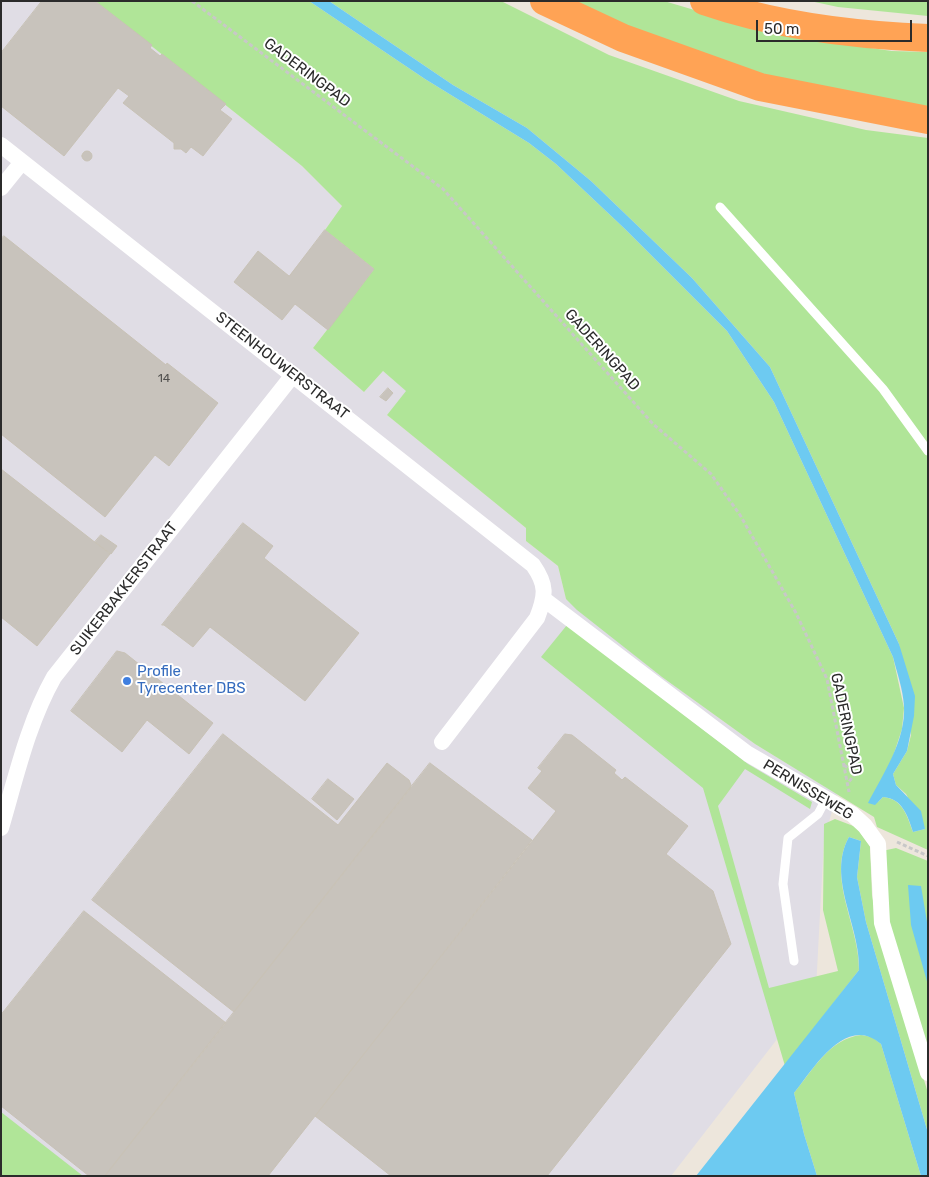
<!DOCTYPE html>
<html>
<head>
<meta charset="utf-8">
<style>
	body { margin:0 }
	#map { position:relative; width:929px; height:1177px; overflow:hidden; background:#ede6dc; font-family:Rubik,sans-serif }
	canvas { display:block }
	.frame { position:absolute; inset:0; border:2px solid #2b2b2b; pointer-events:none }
	.scale { position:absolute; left:756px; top:20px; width:156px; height:22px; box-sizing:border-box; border:2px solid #2b2b2b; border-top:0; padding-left:6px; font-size:15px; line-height:18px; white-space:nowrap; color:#2b2b2b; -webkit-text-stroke:4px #fff; paint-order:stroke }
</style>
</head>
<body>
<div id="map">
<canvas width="929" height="1177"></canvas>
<div class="frame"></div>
<div class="scale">50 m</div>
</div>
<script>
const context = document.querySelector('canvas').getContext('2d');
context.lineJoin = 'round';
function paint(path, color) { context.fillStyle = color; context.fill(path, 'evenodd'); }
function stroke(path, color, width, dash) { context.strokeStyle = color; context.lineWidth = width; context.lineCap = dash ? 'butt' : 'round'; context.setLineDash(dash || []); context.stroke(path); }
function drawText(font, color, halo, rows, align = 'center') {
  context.font = font + ' Rubik,sans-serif'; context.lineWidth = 4; context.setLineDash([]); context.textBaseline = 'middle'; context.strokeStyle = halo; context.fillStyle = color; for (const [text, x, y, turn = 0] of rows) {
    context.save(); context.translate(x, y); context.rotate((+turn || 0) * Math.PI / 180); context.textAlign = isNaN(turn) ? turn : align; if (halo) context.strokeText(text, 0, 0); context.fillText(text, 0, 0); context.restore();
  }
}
paint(new Path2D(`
	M 1,1 L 95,1 L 302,166 L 342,206 L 325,230 L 374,269 L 313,348 L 364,392 L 383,371 L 407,391 L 387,415 L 526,528 L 526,541 L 558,566 L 566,599 L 662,677 L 755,744 L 837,794 L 824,839 L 816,989 L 671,1176 L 1,1176 Z`), '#e0dde5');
paint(new Path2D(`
	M 95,1 L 309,1 L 425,79 L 529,143 L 556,164 L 625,229 L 727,331 L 774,402 L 893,657 L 904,708 L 902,729 L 878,802 L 883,797 C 903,799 907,816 913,832 L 925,829 L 906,794 L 896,785 L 893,774 L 907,751 L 911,735 L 899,644 L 770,367 L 692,278 L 591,181 L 527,128 L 453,85 L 329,1 L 501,1 L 609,55 L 739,101 L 866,130 L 928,138 L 928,850 L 877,827 L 874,817 L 755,744 L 662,677 L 577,610 L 566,599 L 558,566 L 526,541 L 526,528 L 387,415 L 406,391 L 383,371 L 364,392 L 313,348 L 374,269 L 325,230 L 342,206 L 302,166 Z
	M 562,1 L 664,1 L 745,25 L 821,41 L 892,51 L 928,52 L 928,109 L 792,87 Z
	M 810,1 L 928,1 L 928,16 L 838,7 Z
	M 567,625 L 748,764 L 812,802 L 810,809 L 745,769 L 718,806 L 769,988 L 838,971 L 823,910 L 824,824 L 835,819 L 856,827 L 870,846 L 872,895 L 879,933 L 928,1093 L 928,1133 L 866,922 L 857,877 L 861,841 L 849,837 C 826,878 860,926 859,970 L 785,1066 L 703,788 L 541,657 Z
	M 896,848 L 928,861 L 928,1054 L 897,954 L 887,911 L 882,851 Z
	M 861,1035 L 872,1037 L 881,1044 L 921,1176 L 817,1176 L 804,1134 L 794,1093 C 813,1070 829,1039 861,1035 Z
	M 1,1112 L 83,1176 L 1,1176 Z`), '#b0e598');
paint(new Path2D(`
	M 309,1 L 329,1 L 453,85 L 527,128 L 591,181 L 692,278 L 770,367 L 899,644 L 915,696 L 914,716 L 907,751 L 893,774 L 896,785 L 921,811 L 925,829 L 913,832 C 908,816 902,798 883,797 L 875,805 L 868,803 C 883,774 906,740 904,706 C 903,689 897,673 893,657 L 774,402 L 727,331 L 625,229 L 556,164 L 529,143 L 425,79 Z
	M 849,837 L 861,841 L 857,877 L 866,922 L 928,1133 L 928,1176 L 921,1176 L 881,1044 C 846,1013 813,1069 794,1093 L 804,1134 L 817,1176 L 696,1176 L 859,970 C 861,926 826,878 849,837 Z
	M 908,885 L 921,886 L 928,928 L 928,985 L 911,925 Z`), '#6dcaf1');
const building = new Path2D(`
	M 42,1 L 95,1 L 152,45 L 150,48 L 160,56 L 162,54 L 226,104 L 220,110 L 232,119 L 203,156 L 191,147 L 186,153 L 181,149 L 174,149 L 174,143 L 123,103 L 129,96 L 118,88 L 64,156 L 1,106 L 1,53 Z
	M82 156a5 5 0 1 1 10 0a5 5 0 1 1-10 0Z
	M 325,230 L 374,269 L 328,330 L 295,304 L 282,320 L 234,282 L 258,251 L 289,276 Z
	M 4,236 L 166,365 L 167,363 L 218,403 L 169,466 L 155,455 L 105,517 L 1,434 L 1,239 Z
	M 388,388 L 393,393 L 386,401 L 380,397 Z
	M 1,469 L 110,554 L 37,646 L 1,617 Z
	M 243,523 L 273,546 L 264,558 L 359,633 L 305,701 L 210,627 L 193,647 L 164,625 L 162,625 Z
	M 101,535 L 117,546 L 111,554 L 95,542 Z
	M 117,651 L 125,653 L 213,723 L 189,754 L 147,720 L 122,752 L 71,711 Z
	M 223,734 L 338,825 L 387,763 L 409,780 L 411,785 L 410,789 L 234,1012 L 92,900 Z
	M 565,734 L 572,735 L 616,770 L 614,773 L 622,780 L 625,777 L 688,826 L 666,854 L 713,891 L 731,944 L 547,1176 L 391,1176 L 315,1116 L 556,811 L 528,788 L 542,771 L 538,768 Z
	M 430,763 L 532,840 L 268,1176 L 105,1176 Z
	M 328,779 L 354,799 L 337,820 L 312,799 Z
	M 84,911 L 226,1023 L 105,1176 L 89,1176 L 1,1106 L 1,1015 Z`);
paint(building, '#c8c3bc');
stroke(building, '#c8c2b6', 1);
stroke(new Path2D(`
	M 192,1 L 443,189 L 653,424 L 711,474 L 740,515 L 796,613 L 827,679 L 849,792
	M 844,765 L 855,774 L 848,783
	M 897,842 L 928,856`), '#c8c8c8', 3, [4, 2.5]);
stroke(new Path2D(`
	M 720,207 L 883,389 L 928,451
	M 794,961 L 783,884 L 788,838 L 818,814 L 826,799`), '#fff', 9);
stroke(new Path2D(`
	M 1,145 L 533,565 C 547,585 546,595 537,618 L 442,742
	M 1,188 L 22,162
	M 545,600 L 748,754 L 852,814 L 865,826 L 878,844 L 882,923 L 928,1073
	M 1,828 C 16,777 28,723 54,677 L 293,375`), '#fff', 16);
stroke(new Path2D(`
	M 544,1 L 623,38 L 760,87 L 928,120
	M 704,1 C 776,26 852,35 928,38`), '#ffa355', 28);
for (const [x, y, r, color] of [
	[127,681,5,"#3f7fe0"]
]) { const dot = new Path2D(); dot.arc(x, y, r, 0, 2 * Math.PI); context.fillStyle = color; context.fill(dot); stroke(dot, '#fff', 2); }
drawText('12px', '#52514f', null, [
	["14",164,379]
]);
drawText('15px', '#2b2b2b', '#fff', [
	["GADERINGPAD",307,73,37],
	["GADERINGPAD",602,350,48],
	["STEENHOUWERSTRAAT",282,366,38],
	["SUIKERBAKKERSTRAAT",124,589,-52],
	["GADERINGPAD",846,724,78],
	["PERNISSEWEG",808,790,31]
]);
drawText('15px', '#366cbe', '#fff', [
	["Profile",137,672],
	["Tyrecenter DBS",137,689]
], 'left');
</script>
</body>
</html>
